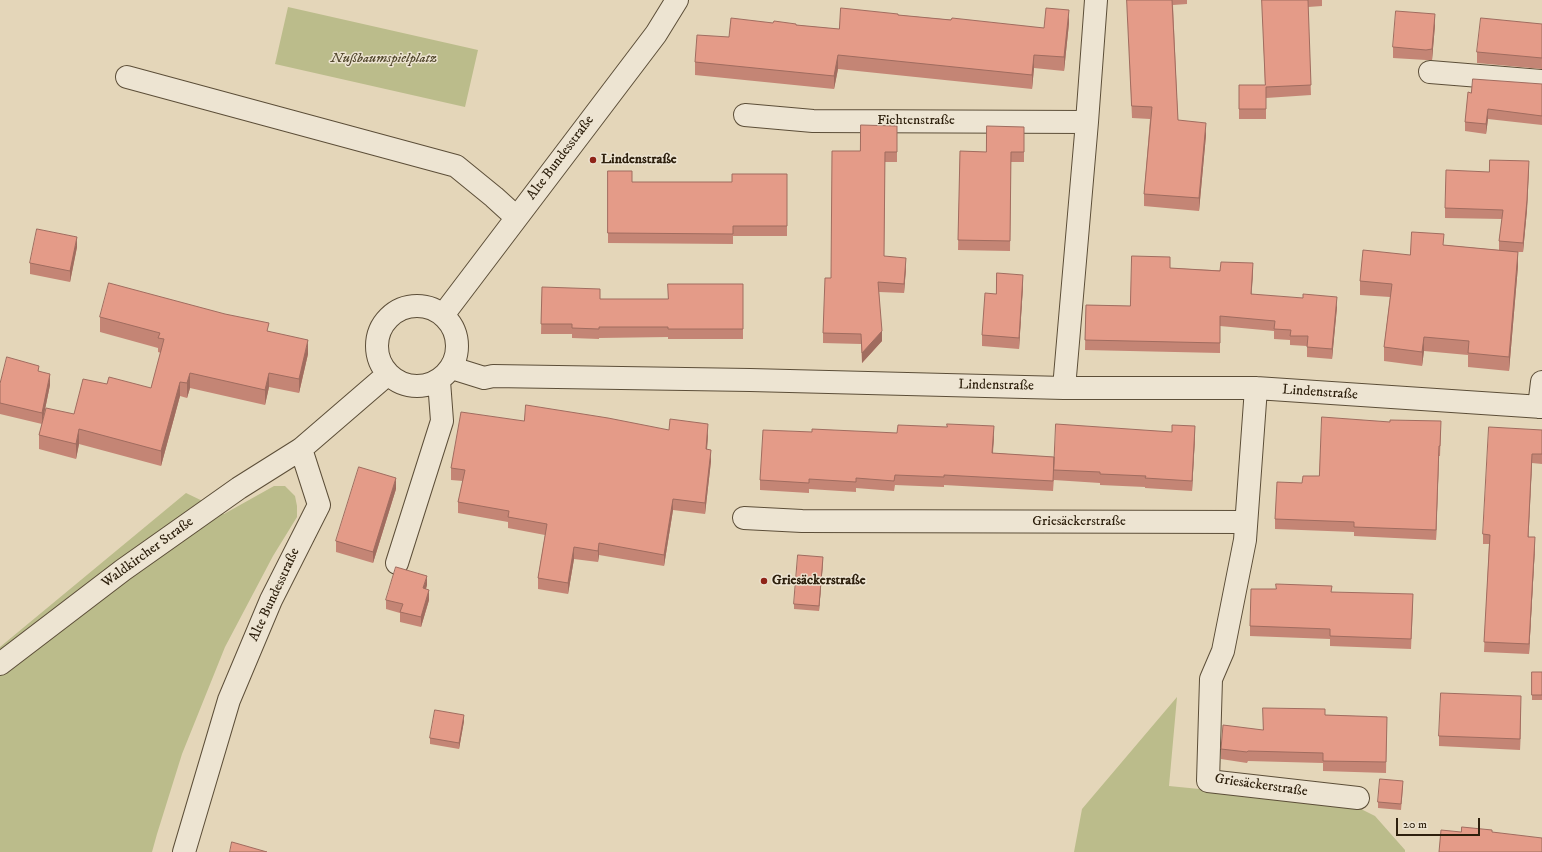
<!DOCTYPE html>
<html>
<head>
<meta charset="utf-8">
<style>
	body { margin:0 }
	#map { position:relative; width:1542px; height:852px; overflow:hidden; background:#e4d6b9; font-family:"IM FELL DW Pica",serif }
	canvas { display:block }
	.scale { position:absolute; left:1396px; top:818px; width:84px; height:18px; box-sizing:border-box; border:2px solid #2e200d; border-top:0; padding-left:5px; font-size:12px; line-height:14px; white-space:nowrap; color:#2e200d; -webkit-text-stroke:3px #ede4d2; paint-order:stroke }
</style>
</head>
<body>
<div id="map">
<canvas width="1542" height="852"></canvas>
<div class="scale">20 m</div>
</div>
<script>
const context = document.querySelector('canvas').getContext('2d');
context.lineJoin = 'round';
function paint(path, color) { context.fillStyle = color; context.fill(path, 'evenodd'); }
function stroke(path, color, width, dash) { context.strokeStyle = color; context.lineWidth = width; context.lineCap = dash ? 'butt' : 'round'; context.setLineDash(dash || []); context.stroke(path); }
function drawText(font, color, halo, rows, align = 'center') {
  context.font = font + ' "IM FELL DW Pica",serif'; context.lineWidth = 3; context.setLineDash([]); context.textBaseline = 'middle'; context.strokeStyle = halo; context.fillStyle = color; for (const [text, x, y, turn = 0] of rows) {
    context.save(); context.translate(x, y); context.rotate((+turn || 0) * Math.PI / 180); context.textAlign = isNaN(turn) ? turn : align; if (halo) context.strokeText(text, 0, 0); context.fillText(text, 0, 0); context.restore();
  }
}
paint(new Path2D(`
	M 288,7 L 478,50 L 465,107 L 275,64 Z
	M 274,486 L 285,486 L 295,496 L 297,506 L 297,517 L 273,556 L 225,647 L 182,754 L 157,834 L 152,852 L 0,852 L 0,647 L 186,493 L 213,506 L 224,514 Z
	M 1177,697 L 1169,786 L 1351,804 L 1375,816 L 1405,850 L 1405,852 L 1074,852 L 1082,809 Z`), '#bbbc8b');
const minor = new Path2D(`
	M 1430,72 L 1542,81
	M 127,77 L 456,166 L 494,197 L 516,217
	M 745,115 L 813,121 L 1087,122
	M377 346a40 40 0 1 1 80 0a40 40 0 1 1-80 0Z
	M 443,315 L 656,34 L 677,0
	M 452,368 L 484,378 L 493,376 L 750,380 L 1064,388 L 1256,388 L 1542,407
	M 1064,388 L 1087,122 L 1096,0
	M 1256,388 L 1245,540 L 1223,651 L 1211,679 L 1208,781 L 1358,798
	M 1539,407 L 1542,382
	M 744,518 L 802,521 L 1246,522
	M 397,563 L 442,421 L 439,381
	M 0,664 L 123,570 L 239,488 L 301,449 L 388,374
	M 184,852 L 229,700 L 271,600 L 319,505 L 301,449`);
stroke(minor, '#5c4e38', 24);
stroke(minor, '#ede4d2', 22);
paint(new Path2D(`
	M 1127,0 L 1187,0 L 1187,4 L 1173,5 L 1178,120 L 1206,135 L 1199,211 L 1144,206 L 1144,194 L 1150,119 L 1132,118 Z
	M 1262,0 L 1322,0 L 1322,6 L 1308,7 L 1311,95 L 1266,98 L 1266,119 L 1239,119 L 1239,85 L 1265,85 Z
	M 898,15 L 1044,28 L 1069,23 L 1064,71 L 1034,68 L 1032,89 L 838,69 L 834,89 L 695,75 L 695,62 L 729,37 L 796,25 L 839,29 Z
	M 1542,24 L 1542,69 L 1477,63 L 1477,52 Z
	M 1435,25 L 1432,60 L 1426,60 L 1393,58 L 1393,47 Z
	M 1542,84 L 1542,125 L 1488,119 L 1486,134 L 1465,131 L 1465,122 L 1471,93 Z
	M 897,126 L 897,162 L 885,162 L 884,256 L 906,268 L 904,293 L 879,292 L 882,341 L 862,363 L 861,344 L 823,343 L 823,333 L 831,278 L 860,151 Z
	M 1024,127 L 1024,162 L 1011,162 L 1010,251 L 958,250 L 960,151 L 986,152 Z
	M 1529,170 L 1527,210 L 1523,252 L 1518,252 L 1518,266 L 1509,371 L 1468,367 L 1468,355 L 1424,351 L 1422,366 L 1384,361 L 1384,347 L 1390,297 L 1360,295 L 1360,281 L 1410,255 L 1444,245 L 1499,250 L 1499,241 L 1502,219 L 1445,218 L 1445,208 L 1489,172 Z
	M 608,171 L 632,182 L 732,182 L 787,174 L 787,236 L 733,236 L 733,244 L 608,243 Z
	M 77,247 L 70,282 L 30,274 L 30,263 Z
	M 1170,268 L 1253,272 L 1251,294 L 1337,307 L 1332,359 L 1307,357 L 1307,346 L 1290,345 L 1290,340 L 1274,339 L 1274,331 L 1220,326 L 1220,353 L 1085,350 L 1086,305 L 1130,306 Z
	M 743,284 L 743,339 L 668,339 L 668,337 L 599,338 L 599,339 L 572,338 L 572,334 L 541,334 L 542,287 L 600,299 L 668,299 Z
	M 1023,286 L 1019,349 L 982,346 L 982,335 L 996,294 Z
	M 100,317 L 269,331 L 308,354 L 299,393 L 269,387 L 265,405 L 190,388 L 187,398 L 180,396 L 161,466 L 79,444 L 76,459 L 39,449 L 39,435 L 42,424 L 0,414 L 0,384 L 39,372 L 50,385 L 42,424 L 74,414 L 107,384 L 151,388 L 161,353 L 158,352 L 158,348 L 100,332 Z
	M 524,421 L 669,430 L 708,435 L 707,450 L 711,461 L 705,514 L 673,510 L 664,566 L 599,555 L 598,562 L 574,559 L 568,594 L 538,589 L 538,578 L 545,535 L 508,528 L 508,522 L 458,513 L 458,502 L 463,481 L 451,480 L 451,468 Z
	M 1441,430 L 1440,456 L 1439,456 L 1436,540 L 1354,536 L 1354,532 L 1275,529 L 1275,519 L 1302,483 Z
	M 1542,430 L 1542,464 L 1532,463 L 1528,537 L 1535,547 L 1529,654 L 1484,652 L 1489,544 L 1483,544 L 1483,534 Z
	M 812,432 L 897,433 L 994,436 L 993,453 L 1054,457 L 1195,437 L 1192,491 L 1145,488 L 1145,487 L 1100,485 L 1100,483 L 1054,480 L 1054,478 L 1053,491 L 944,485 L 944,487 L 895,485 L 894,491 L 856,488 L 856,492 L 809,489 L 809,493 L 760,490 L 760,480 Z
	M 396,489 L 373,563 L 336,552 L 336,541 Z
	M 823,562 L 819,611 L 794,609 L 794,604 Z
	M 427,585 L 426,589 L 429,600 L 421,627 L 400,622 L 400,613 L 386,609 L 386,600 Z
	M 1332,592 L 1413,605 L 1411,649 L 1330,646 L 1330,639 L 1250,636 L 1250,626 Z
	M 1532,672 L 1542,672 L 1542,700 L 1532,700 Z
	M 1521,707 L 1520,750 L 1439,746 L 1439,736 Z
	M 1325,715 L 1387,717 L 1386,773 L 1323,771 L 1323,763 L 1248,761 L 1247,763 L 1221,759 L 1221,749 L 1263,730 Z
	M 464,721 L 459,749 L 430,744 L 430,738 Z
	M 1403,787 L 1401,810 L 1378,808 L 1378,802 Z`), '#c48575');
paint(new Path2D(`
	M 1069,10 L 1069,23 L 1064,71 L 1064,57 Z
	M 1435,14 L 1435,25 L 1432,60 L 1432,49 Z
	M 838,55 L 838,69 L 834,89 L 834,76 Z
	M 1034,55 L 1034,68 L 1032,89 L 1032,75 Z
	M 1488,109 L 1488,119 L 1486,134 L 1486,124 Z
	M 1206,123 L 1206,135 L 1199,211 L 1199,198 Z
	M 1529,161 L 1527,210 L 1523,252 L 1523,243 Z
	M 77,237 L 77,247 L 70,282 L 70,271 Z
	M 1518,252 L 1518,266 L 1509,371 L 1509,357 Z
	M 906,258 L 906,268 L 904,293 L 904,284 Z
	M 1253,263 L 1253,272 L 1251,304 L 1251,294 Z
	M 1023,275 L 1023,286 L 1019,349 L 1019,338 Z
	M 1337,297 L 1337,307 L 1332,359 L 1332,349 Z
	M 882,331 L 882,341 L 862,363 L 862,353 Z
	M 1424,337 L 1424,351 L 1422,366 L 1422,352 Z
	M 308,340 L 308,354 L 299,393 L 299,379 Z
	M 190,373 L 190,388 L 187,398 L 187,383 Z
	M 269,373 L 269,387 L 265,405 L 265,390 Z
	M 50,374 L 50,385 L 42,424 L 42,413 Z
	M 180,382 L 180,396 L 161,466 L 161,451 Z
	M 708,424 L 708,435 L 706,461 L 706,449 Z
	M 994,426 L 994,436 L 992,462 L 992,453 Z
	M 1195,426 L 1195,437 L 1192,491 L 1192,481 Z
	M 79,429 L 79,444 L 76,459 L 76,444 Z
	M 1439,446 L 1439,456 L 1436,540 L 1436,530 Z
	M 711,450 L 711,461 L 705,514 L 705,503 Z
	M 1532,454 L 1532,463 L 1528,547 L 1528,537 Z
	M 396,478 L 396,489 L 373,563 L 373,552 Z
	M 673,499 L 673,510 L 664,566 L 664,555 Z
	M 1535,537 L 1535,547 L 1529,654 L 1529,644 Z
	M 599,543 L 599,555 L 598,562 L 598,551 Z
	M 574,547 L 574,559 L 568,594 L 568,583 Z
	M 823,557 L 823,562 L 819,611 L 819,606 Z
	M 427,576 L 427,585 L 423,598 L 423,588 Z
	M 429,590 L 429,600 L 421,627 L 421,617 Z
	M 1521,696 L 1521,707 L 1520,750 L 1520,739 Z
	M 464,715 L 464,721 L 459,749 L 459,743 Z`), '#a06c5f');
const building = new Path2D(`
	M 1127,0 L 1172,0 L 1178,120 L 1206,123 L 1199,198 L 1144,194 L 1152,107 L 1132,106 Z
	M 1262,0 L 1308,0 L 1311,85 L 1266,87 L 1266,109 L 1239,109 L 1239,85 L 1265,85 Z
	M 841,8 L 898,14 L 898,15 L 951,20 L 952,18 L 1044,28 L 1046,8 L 1069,10 L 1064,57 L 1034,55 L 1032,75 L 838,55 L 834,76 L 695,62 L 697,35 L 729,37 L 731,18 L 773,23 L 774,21 L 796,24 L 796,25 L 839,29 Z
	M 1396,11 L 1435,14 L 1432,49 L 1426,50 L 1393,47 Z
	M 1481,18 L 1542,24 L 1542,58 L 1477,52 Z
	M 1473,79 L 1542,84 L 1542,116 L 1488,109 L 1486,124 L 1465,122 L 1468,92 L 1471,93 Z
	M 861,125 L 897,126 L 897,152 L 885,152 L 884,256 L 906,258 L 904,284 L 878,282 L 882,331 L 862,353 L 861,334 L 823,333 L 825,278 L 831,278 L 832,151 L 860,151 Z
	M 987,126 L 1024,127 L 1024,152 L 1011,152 L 1010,241 L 958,240 L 960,151 L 986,152 Z
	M 1490,160 L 1529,161 L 1527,200 L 1523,243 L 1499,241 L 1503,210 L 1445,208 L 1446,170 L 1489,172 Z
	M 608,171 L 632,171 L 632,182 L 732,182 L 732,174 L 787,174 L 787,226 L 733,226 L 733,234 L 608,233 Z
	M 37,229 L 77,237 L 70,271 L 30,263 Z
	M 1412,232 L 1444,234 L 1443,245 L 1518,252 L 1509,357 L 1468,353 L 1469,341 L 1424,337 L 1422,352 L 1384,347 L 1392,284 L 1360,281 L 1363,250 L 1410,255 Z
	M 1132,256 L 1170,257 L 1170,268 L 1220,271 L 1221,262 L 1253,263 L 1251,294 L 1303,298 L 1303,294 L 1337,297 L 1332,349 L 1307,347 L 1308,336 L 1290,336 L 1291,330 L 1274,329 L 1275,321 L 1220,316 L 1220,343 L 1085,340 L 1086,305 L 1130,306 Z
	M 997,273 L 1023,275 L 1019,338 L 982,335 L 985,293 L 996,294 Z
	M 109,283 L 225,314 L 269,323 L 267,331 L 308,340 L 299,379 L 269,373 L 265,390 L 190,373 L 187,383 L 180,382 L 161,451 L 79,429 L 76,444 L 39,435 L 46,408 L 74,414 L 83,379 L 107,384 L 109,377 L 151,388 L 164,339 L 158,338 L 160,333 L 100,317 Z
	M 668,284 L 743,284 L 743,329 L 668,329 L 668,327 L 599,327 L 599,329 L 572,328 L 572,324 L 541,324 L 542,287 L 600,289 L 600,299 L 668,299 Z
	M 7,357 L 39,366 L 38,371 L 50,374 L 42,413 L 0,403 L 0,384 Z
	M 526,405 L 608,418 L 669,430 L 670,419 L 708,424 L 706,449 L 711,450 L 705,503 L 673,499 L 664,555 L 599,543 L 598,551 L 574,547 L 568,583 L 538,578 L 547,524 L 508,517 L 509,511 L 458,502 L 465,470 L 451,468 L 461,412 L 524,421 Z
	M 1322,417 L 1390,422 L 1390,420 L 1441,421 L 1440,446 L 1439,446 L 1436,530 L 1354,527 L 1354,522 L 1275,519 L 1277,482 L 1302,483 L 1303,476 L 1319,476 Z
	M 947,424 L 994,426 L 992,453 L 1054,457 L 1053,481 L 944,475 L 944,477 L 895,475 L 894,481 L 856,478 L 856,482 L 809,479 L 809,483 L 760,480 L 763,430 L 812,432 L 812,429 L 897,433 L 898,425 L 947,427 Z
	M 1056,424 L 1172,432 L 1172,425 L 1195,426 L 1192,481 L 1145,478 L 1146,476 L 1100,474 L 1100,472 L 1054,470 Z
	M 1489,427 L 1542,430 L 1542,454 L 1532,454 L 1528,537 L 1535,537 L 1529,644 L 1484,642 L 1490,535 L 1483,534 Z
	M 359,467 L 396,478 L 373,552 L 336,541 Z
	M 798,555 L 823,557 L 819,606 L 794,604 Z
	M 396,567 L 427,576 L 423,588 L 429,590 L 421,617 L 400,612 L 403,604 L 386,600 Z
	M 1276,584 L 1332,586 L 1331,592 L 1413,594 L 1411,639 L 1330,636 L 1330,629 L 1250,626 L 1251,589 L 1276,589 Z
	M 1532,672 L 1542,672 L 1542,695 L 1532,695 Z
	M 1441,693 L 1521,696 L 1520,739 L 1439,736 Z
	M 1263,708 L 1325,709 L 1325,715 L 1387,717 L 1386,762 L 1323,761 L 1323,753 L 1248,751 L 1247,752 L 1221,749 L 1223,725 L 1263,730 Z
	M 435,710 L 464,715 L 459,743 L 430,738 Z
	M 1380,779 L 1403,781 L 1401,804 L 1378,802 Z
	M 1462,827 L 1492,830 L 1492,832 L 1542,838 L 1542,852 L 1439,852 L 1441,830 L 1461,832 Z
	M 232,842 L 267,852 L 230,852 Z`);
paint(building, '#e49b88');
stroke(building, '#a06c5f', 1);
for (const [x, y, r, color] of [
	[593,160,4,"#8f2418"],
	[764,581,4,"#8f2418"]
]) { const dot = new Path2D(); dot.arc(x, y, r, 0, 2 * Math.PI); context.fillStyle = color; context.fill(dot); stroke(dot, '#ede4d2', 1.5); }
drawText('italic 14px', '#51472c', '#ede4d2', [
	["Nußbaumspielplatz",384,59]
]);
drawText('14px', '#2e200d', '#ede4d2', [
	["Fichtenstraße",916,121],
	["Alte Bundesstraße",561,158,-53],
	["Lindenstraße",996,386,1],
	["Lindenstraße",1320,393,4],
	["Griesäckerstraße",1079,522],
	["Waldkircher Straße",148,553,-36],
	["Alte Bundesstraße",275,595,-65],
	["Griesäckerstraße",1261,786,8]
]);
drawText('bold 14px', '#2e200d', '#ede4d2', [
	["Lindenstraße",601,160],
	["Griesäckerstraße",772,581]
], 'left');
</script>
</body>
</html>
